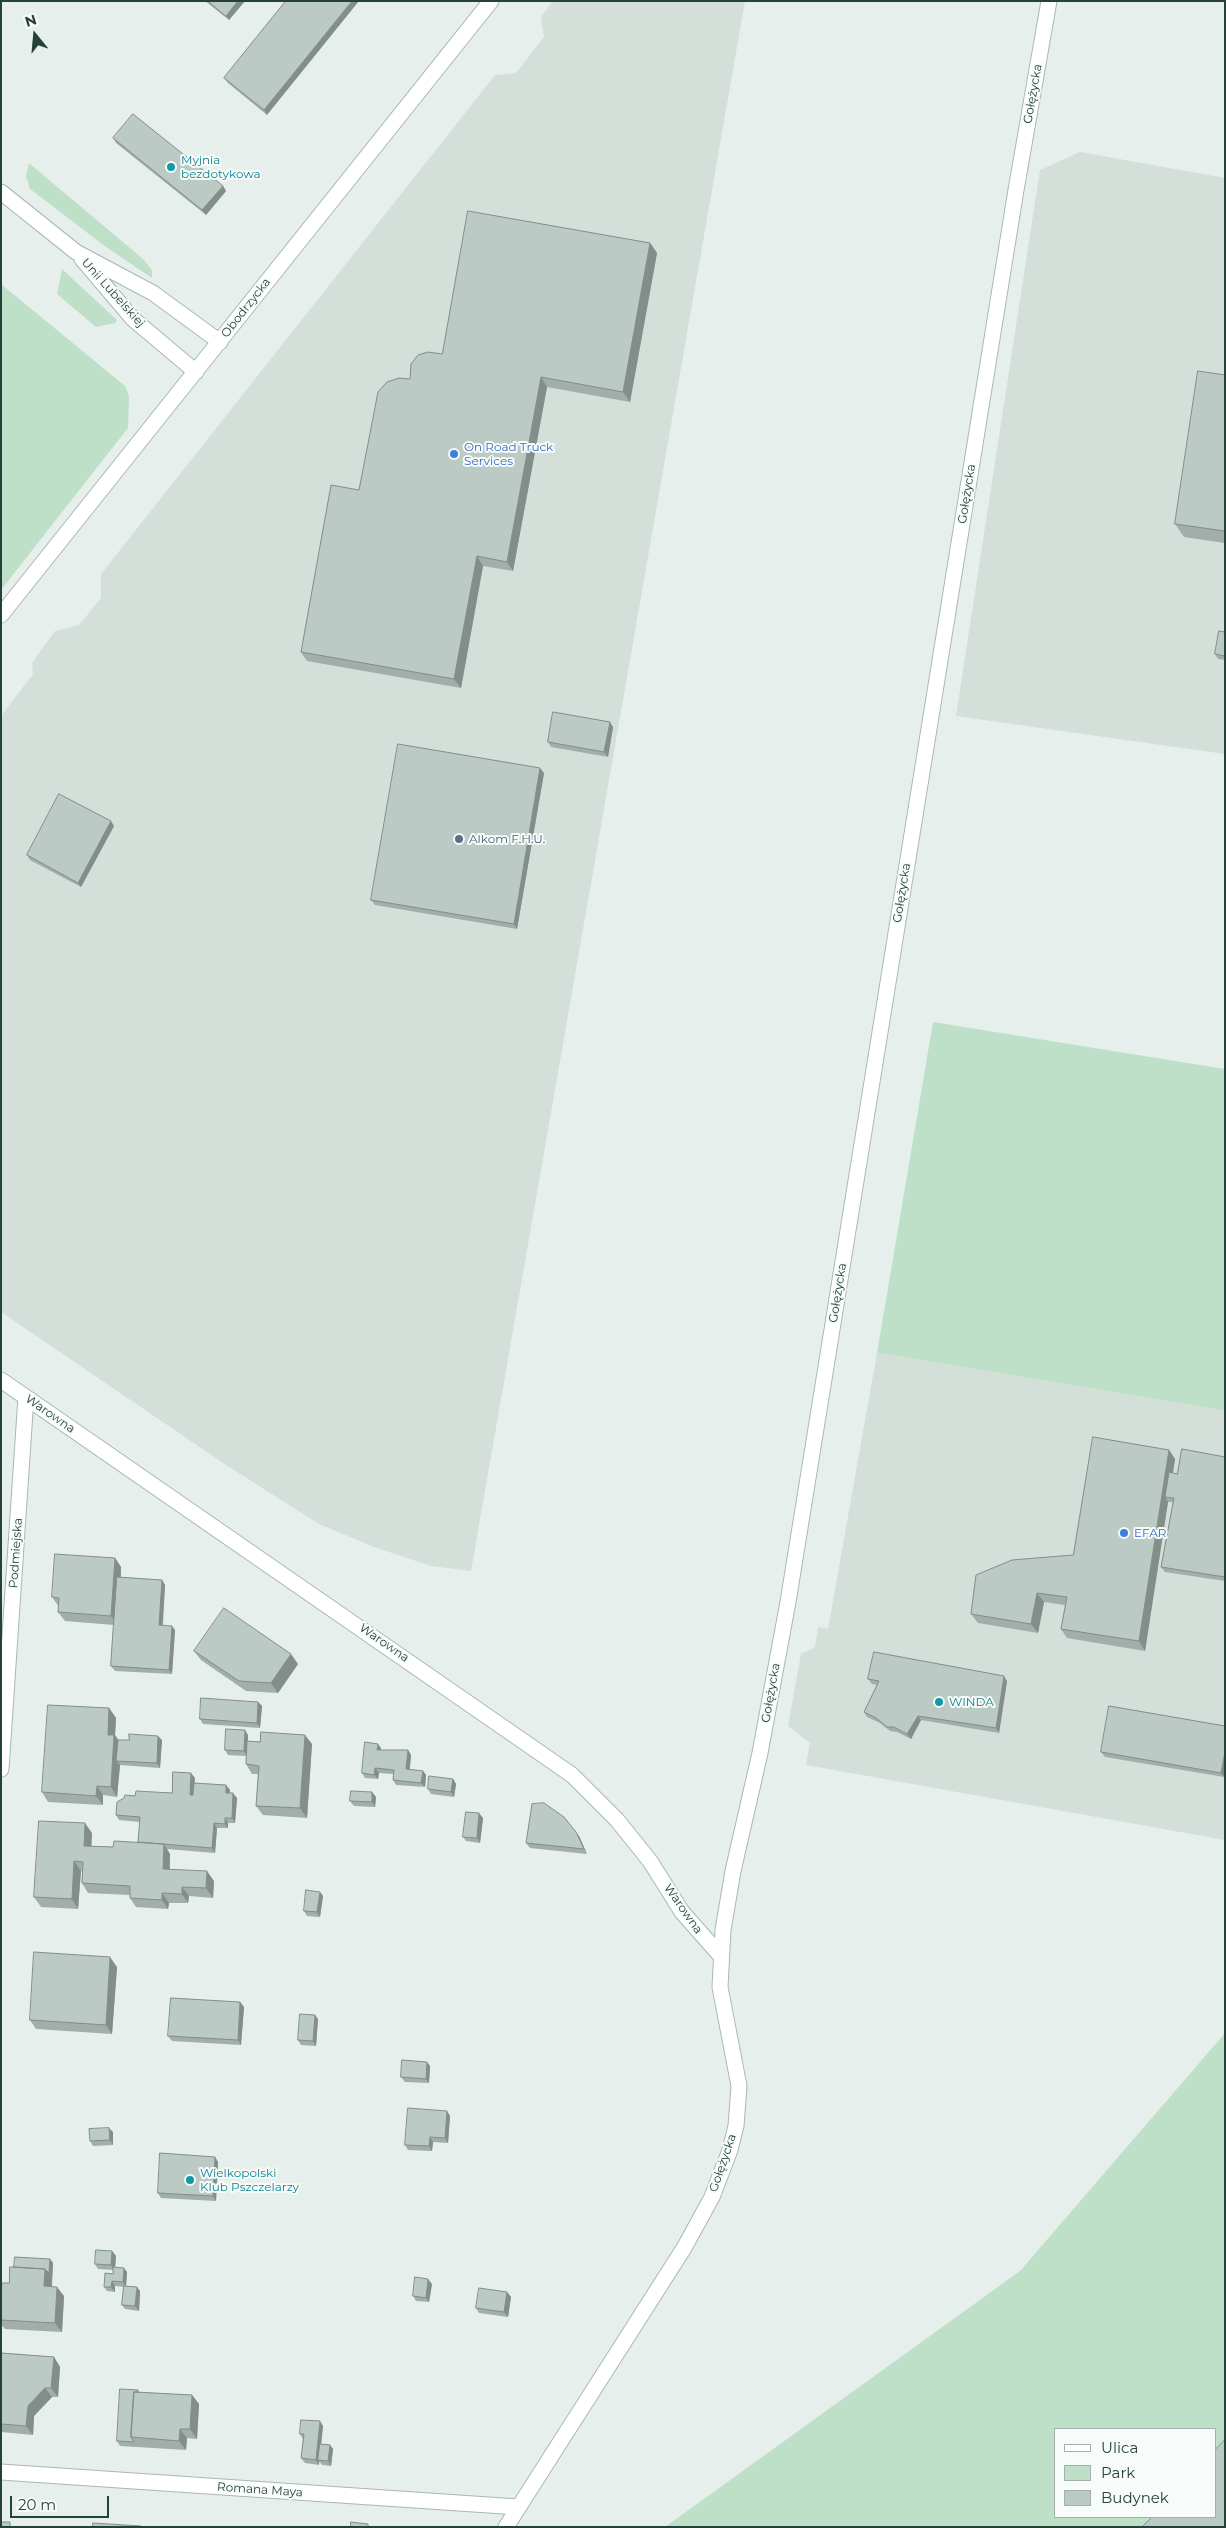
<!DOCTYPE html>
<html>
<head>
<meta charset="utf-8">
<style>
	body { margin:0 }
	#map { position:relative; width:1226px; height:2528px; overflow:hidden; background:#e6efeb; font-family:Montserrat,sans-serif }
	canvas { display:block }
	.frame { position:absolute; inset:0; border:2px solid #24423a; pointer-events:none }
	.legend { position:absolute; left:1054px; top:2428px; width:162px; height:90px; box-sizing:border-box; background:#f7fbf9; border:1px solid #a3b1ad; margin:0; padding:6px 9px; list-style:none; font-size:15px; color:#24423a }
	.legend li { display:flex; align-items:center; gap:10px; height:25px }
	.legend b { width:25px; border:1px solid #a3b1ad }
	.north { position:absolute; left:10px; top:10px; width:50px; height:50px; -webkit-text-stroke:4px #f7fbf9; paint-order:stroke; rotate:343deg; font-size:14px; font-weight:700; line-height:20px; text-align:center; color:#24423a }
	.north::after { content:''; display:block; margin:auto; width:18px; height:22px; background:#24423a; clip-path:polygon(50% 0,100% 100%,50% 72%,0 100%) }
	.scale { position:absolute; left:10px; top:2496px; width:99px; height:22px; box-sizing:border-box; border:2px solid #24423a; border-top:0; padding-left:6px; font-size:15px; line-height:18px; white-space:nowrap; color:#24423a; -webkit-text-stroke:4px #f7fbf9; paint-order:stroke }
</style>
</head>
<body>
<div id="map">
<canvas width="1226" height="2528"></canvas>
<div class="frame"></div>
<ul class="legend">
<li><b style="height:6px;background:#fff"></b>Ulica</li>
<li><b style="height:14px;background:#bfe0c8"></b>Park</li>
<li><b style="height:14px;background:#bbcac4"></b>Budynek</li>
</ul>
<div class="north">N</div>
<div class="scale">20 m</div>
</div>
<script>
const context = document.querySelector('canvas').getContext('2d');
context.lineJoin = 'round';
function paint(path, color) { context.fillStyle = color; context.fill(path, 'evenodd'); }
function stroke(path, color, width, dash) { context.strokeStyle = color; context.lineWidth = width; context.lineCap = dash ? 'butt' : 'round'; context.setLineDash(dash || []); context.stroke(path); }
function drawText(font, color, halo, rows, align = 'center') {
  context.font = font + ' Montserrat,sans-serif'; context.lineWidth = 4; context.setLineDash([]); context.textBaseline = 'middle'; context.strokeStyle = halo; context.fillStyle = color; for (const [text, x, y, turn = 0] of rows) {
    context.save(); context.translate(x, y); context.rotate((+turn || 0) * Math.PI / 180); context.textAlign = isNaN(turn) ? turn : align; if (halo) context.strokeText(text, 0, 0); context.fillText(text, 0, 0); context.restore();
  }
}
paint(new Path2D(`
	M 553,1 L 745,1 L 471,1571 L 431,1566 L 374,1547 L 319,1524 L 226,1465 L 1,1312 L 1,716 L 33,674 L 32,663 L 55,631 L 79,625 L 101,598 L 101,574 L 495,75 L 516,73 L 544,37 L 541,17 Z
	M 1080,152 L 1225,178 L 1225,754 L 956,716 L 1040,170 Z
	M 877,1353 L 1225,1411 L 1225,1840 L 806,1765 L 810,1743 L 788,1726 L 801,1654 L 815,1647 L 818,1627 L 828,1629 Z`), '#d4dfda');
paint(new Path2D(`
	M 29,163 L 143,259 L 152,270 L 152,278 L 106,247 L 30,189 L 26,176 Z
	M 62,269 L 117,320 L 115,323 L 96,327 L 57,294 Z
	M 1,284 L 125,386 L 129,396 L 128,428 L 1,590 Z
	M 933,1022 L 1225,1069 L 1225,1411 L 877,1353 Z
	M 1225,2033 L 1225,2527 L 665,2527 L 1020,2271 ZM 1055,2429 L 1215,2429 L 1215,2517 L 1055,2517 Z`), '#bfe0c8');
const minor = new Path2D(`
	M 1,192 L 76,252 L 153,293 L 220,342
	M 82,259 L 133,319 L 196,372
	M 1,615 L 491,1
	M 1,1380 L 572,1775 L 617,1820 L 650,1861 L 682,1912 L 720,1955
	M 1,1769 L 26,1397
	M 1,2472 L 518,2507
	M 506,2527 L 684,2248 L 712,2197 L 730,2150 L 736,2126 L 739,2086 L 720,1987 L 723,1930 L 733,1871 L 760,1753 L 788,1602 L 1016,190 L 1049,1`);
stroke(minor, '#a8b8b2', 17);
stroke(minor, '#fff', 15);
paint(new Path2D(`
	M 205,1 L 245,1 L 229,20 Z
	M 286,1 L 267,115 L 228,83 L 224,78 Z
	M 113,138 L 223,186 L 226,191 L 206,215 L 116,143 Z
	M 650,243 L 657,253 L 630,402 L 547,387 L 513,571 L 483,566 L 461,688 L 307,661 L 301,652 L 359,490 L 442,354 Z
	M 1225,375 L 1225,543 L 1184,537 L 1175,524 Z
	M 1225,632 L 1225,660 L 1218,659 L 1215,654 Z
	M 613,727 L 608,757 L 551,747 L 548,742 Z
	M 544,773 L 517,929 L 375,905 L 371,900 Z
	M 114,826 L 81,887 L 30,860 L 27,855 Z
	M 1169,1450 L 1175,1459 L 1173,1473 L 1177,1474 L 1225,1457 L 1225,1581 L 1165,1572 L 1161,1567 L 1173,1502 L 1168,1502 L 1145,1651 L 1067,1638 L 1061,1629 L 1065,1605 L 1044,1602 L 1038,1633 L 978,1623 L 971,1614 L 1073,1555 Z
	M 115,1558 L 121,1567 L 121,1577 L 162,1580 L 165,1585 L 163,1625 L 175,1630 L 172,1674 L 115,1671 L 111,1666 L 114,1625 L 65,1621 L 58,1612 L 59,1607 L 52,1597 Z
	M 194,1651 L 298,1664 L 278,1693 L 246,1691 L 201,1660 Z
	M 868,1679 L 1007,1681 L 999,1733 L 921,1720 L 911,1739 L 897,1732 L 890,1731 L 880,1723 L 867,1717 L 864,1712 L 877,1685 L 872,1684 Z
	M 258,1702 L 262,1706 L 260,1728 L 203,1724 L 200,1719 Z
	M 109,1708 L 116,1718 L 115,1735 L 118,1740 L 162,1740 L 160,1768 L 120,1765 L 117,1797 L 103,1795 L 103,1805 L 48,1802 L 42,1792 Z
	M 1225,1726 L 1224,1777 L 1105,1757 L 1101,1752 Z
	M 248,1735 L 248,1741 L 312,1744 L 307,1818 L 263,1815 L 256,1806 L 258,1774 L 252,1774 L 246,1764 L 246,1756 L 228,1755 L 225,1750 Z
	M 381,1748 L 381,1750 L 408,1750 L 411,1755 L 410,1769 L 423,1771 L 426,1775 L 425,1787 L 396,1785 L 393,1780 L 393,1774 L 379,1773 L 378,1779 L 365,1778 L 362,1773 Z
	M 195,1778 L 194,1783 L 226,1785 L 230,1790 L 229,1793 L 237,1798 L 235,1823 L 228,1823 L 228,1828 L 217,1828 L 215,1853 L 167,1849 L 170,1854 L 170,1869 L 214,1881 L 213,1898 L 189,1896 L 188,1903 L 169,1903 L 168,1909 L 136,1907 L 130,1898 L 130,1895 L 88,1893 L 82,1883 L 82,1871 L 81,1871 L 78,1909 L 41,1907 L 34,1897 L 92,1833 L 91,1846 L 113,1847 L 138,1842 L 140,1822 L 119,1820 L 116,1815 L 135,1796 L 172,1793 Z
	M 453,1779 L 456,1784 L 454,1797 L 431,1794 L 428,1789 Z
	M 372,1792 L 376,1797 L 375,1807 L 354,1806 L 350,1801 Z
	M 483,1818 L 480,1843 L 466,1841 L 463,1837 Z
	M 579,1836 L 587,1854 L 530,1848 L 526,1843 Z
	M 320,1892 L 323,1896 L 320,1917 L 307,1916 L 304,1911 Z
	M 117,1967 L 112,2034 L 36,2029 L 30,2020 Z
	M 240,2002 L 244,2007 L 241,2045 L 172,2041 L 168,2036 Z
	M 318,2019 L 316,2046 L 301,2045 L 298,2040 Z
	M 430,2066 L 429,2083 L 405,2082 L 401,2077 Z
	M 447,2111 L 450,2116 L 448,2143 L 433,2142 L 432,2151 L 408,2150 L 405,2145 Z
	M 113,2132 L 113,2145 L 93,2146 L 90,2141 Z
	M 215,2157 L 218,2162 L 216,2201 L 161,2198 L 158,2193 Z
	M 112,2251 L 116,2256 L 115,2267 L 127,2272 L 126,2286 L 140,2291 L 139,2311 L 125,2309 L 122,2305 L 124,2287 L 115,2286 L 115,2292 L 107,2291 L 104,2287 L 113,2274 L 113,2270 L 98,2269 L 95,2264 Z
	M 50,2259 L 53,2263 L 52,2287 L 64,2296 L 62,2332 L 5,2329 L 1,2324 L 1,2283 L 9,2283 L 14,2267 Z
	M 432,2284 L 429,2302 L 416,2301 L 413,2296 Z
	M 507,2292 L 511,2297 L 508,2317 L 479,2313 L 476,2308 Z
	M 1,2353 L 54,2357 L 60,2367 L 58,2397 L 52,2397 L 34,2416 L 33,2435 L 1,2432 Z
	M 138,2390 L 139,2392 L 192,2395 L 199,2404 L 197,2439 L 187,2438 L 186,2450 L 120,2446 L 117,2441 Z
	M 323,2426 L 321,2444 L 330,2445 L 333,2449 L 331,2466 L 322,2465 L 319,2461 L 319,2465 L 305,2463 L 301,2458 L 303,2439 L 300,2434 Z`), '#a1aea9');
paint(new Path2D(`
	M 238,1 L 245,1 L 229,20 L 226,16 Z
	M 352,1 L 359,1 L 267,115 L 264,110 Z
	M 223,186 L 226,191 L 206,215 L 202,210 Z
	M 650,243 L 657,253 L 630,402 L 623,392 Z
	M 541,377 L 547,387 L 513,571 L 507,562 Z
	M 477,556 L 483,566 L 461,688 L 454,679 Z
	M 610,722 L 613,727 L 608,757 L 604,752 Z
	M 540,768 L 544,773 L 517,929 L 514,924 Z
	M 111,821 L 114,826 L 81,887 L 78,883 Z
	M 1169,1450 L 1175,1459 L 1169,1497 L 1165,1497 L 1168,1502 L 1145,1651 L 1139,1641 Z
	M 115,1558 L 121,1567 L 118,1625 L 111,1616 Z
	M 162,1580 L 165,1585 L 162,1630 L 159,1625 Z
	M 1037,1593 L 1044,1602 L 1038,1633 L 1031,1624 Z
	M 172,1626 L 175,1630 L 172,1674 L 169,1670 Z
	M 291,1654 L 298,1664 L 278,1693 L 271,1683 Z
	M 1004,1676 L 1007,1681 L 999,1733 L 996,1728 Z
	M 258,1702 L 262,1706 L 260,1728 L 257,1723 Z
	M 109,1708 L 116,1718 L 115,1735 L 121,1744 L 116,1761 L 120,1765 L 117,1797 L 111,1787 L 108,1735 Z
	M 918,1716 L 921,1720 L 911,1739 L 907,1734 Z
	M 245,1730 L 248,1735 L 247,1756 L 244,1751 Z
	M 305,1735 L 312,1744 L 307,1818 L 300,1808 Z
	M 158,1736 L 162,1740 L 160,1768 L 157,1763 Z
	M 378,1744 L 381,1748 L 380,1754 L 377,1750 Z
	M 408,1750 L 411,1755 L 409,1774 L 406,1769 Z
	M 1225,1752 L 1225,1776 L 1224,1777 L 1221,1773 Z
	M 375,1768 L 379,1773 L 378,1779 L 374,1775 Z
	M 423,1771 L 426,1775 L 425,1787 L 421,1783 Z
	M 191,1773 L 195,1778 L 193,1799 L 190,1795 Z
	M 453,1779 L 456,1784 L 454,1797 L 451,1792 Z
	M 226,1785 L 230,1790 L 229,1798 L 226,1793 Z
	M 97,1786 L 103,1795 L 103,1805 L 96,1796 Z
	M 372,1792 L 376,1797 L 375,1807 L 372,1802 Z
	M 233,1793 L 237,1798 L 235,1823 L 232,1818 Z
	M 479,1813 L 483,1818 L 480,1843 L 477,1838 Z
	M 225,1818 L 228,1823 L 228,1828 L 225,1824 Z
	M 85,1823 L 92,1833 L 91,1855 L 84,1846 Z
	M 214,1823 L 217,1828 L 215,1853 L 212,1848 Z
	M 576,1832 L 579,1836 L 587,1854 L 584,1849 Z
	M 164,1844 L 170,1854 L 169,1878 L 163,1869 Z
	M 74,1861 L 81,1871 L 78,1909 L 72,1899 Z
	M 207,1871 L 214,1881 L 213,1898 L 206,1888 Z
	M 182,1887 L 189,1896 L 188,1903 L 182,1894 Z
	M 320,1892 L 323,1896 L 320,1917 L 317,1912 Z
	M 162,1893 L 169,1903 L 168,1909 L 162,1900 Z
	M 110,1957 L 117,1967 L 112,2034 L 106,2025 Z
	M 240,2002 L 244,2007 L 241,2045 L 238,2040 Z
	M 315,2015 L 318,2019 L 316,2046 L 313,2041 Z
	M 427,2062 L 430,2066 L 429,2083 L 426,2079 Z
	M 447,2111 L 450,2116 L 448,2143 L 445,2138 Z
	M 109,2128 L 113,2132 L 113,2145 L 110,2140 Z
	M 430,2137 L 433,2142 L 432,2151 L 429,2146 Z
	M 215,2157 L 218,2162 L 216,2201 L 213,2196 Z
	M 112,2251 L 116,2256 L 115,2270 L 111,2265 Z
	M 50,2259 L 53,2263 L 51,2296 L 44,2286 L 45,2269 Z
	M 124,2268 L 127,2272 L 126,2287 L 123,2282 Z
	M 428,2279 L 432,2284 L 429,2302 L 426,2298 Z
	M 112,2281 L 115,2286 L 115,2292 L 111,2287 Z
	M 57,2287 L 64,2296 L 62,2332 L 55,2323 Z
	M 137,2287 L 140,2291 L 139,2311 L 135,2306 Z
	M 507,2292 L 511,2297 L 508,2317 L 504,2312 Z
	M 54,2357 L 60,2367 L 58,2397 L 51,2388 Z
	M 45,2388 L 52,2397 L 34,2416 L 33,2435 L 26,2426 L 28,2406 Z
	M 192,2395 L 199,2404 L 197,2439 L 190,2429 Z
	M 320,2421 L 323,2426 L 319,2465 L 316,2460 Z
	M 180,2429 L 187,2438 L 186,2450 L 179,2441 Z
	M 330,2445 L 333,2449 L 331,2466 L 328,2461 Z`), '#838d89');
const building = new Path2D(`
	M 208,1 L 238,1 L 226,16 Z
	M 286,1 L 352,1 L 264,110 L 224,78 Z
	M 133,114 L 223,186 L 202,210 L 113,138 Z
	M 468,211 L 650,243 L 623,392 L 541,377 L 507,562 L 477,556 L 454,679 L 301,652 L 331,485 L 359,490 L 378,392 L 387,382 L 399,378 L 410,379 L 411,364 L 418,355 L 428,352 L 442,354 Z
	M 1198,371 L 1225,375 L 1225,531 L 1175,524 Z
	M 1219,631 L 1225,632 L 1225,656 L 1215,654 Z
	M 553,712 L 610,722 L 604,752 L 548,742 Z
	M 398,744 L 540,768 L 514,924 L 371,900 Z
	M 59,794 L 111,821 L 78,883 L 27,855 Z
	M 1093,1437 L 1169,1450 L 1139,1641 L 1061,1629 L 1067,1597 L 1037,1593 L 1031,1624 L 971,1614 L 976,1575 L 1012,1560 L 1073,1555 Z
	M 1182,1449 L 1225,1457 L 1225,1577 L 1161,1567 L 1174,1498 L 1165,1497 L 1169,1472 L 1177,1474 Z
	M 55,1554 L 115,1558 L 111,1616 L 58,1612 L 59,1598 L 52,1597 Z
	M 117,1577 L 162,1580 L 159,1625 L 172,1626 L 169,1670 L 111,1666 Z
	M 224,1608 L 291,1654 L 271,1683 L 239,1681 L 194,1651 Z
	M 874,1652 L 1004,1676 L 996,1728 L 918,1716 L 907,1734 L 894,1727 L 887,1727 L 876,1718 L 864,1712 L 879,1681 L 868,1679 Z
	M 201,1698 L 258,1702 L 257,1723 L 200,1719 Z
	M 48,1705 L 109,1708 L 108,1735 L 114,1735 L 111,1787 L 97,1786 L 96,1796 L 42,1792 Z
	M 1109,1706 L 1225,1726 L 1225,1752 L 1221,1773 L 1101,1752 Z
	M 226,1729 L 245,1730 L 244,1751 L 225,1750 Z
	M 261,1732 L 305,1735 L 300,1808 L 256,1806 L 259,1766 L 246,1764 L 247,1741 L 260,1742 Z
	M 129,1734 L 158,1736 L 157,1763 L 116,1761 L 118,1740 L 129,1740 Z
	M 365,1742 L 378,1744 L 377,1750 L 408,1750 L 406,1769 L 423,1771 L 421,1783 L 393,1780 L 394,1770 L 375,1768 L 374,1775 L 362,1773 Z
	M 173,1772 L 191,1773 L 190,1795 L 193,1795 L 194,1783 L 226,1785 L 226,1793 L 233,1793 L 232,1818 L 225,1818 L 225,1824 L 214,1823 L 212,1848 L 138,1842 L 140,1817 L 116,1815 L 117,1802 L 124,1798 L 125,1795 L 135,1796 L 136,1791 L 172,1793 Z
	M 429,1776 L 453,1779 L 451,1792 L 428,1789 Z
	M 351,1791 L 372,1792 L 372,1802 L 350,1801 Z
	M 544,1803 L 564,1817 L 576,1832 L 584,1849 L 526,1843 L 532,1804 Z
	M 466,1812 L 479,1813 L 477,1838 L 463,1837 Z
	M 39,1821 L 85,1823 L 84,1846 L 113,1847 L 114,1841 L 164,1844 L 163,1869 L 207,1871 L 206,1888 L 182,1887 L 182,1894 L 162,1893 L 162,1900 L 130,1898 L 130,1886 L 82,1883 L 83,1862 L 74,1861 L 72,1899 L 34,1897 Z
	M 306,1890 L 320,1892 L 317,1912 L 304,1911 Z
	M 34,1952 L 110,1957 L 106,2025 L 30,2020 Z
	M 171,1998 L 240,2002 L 238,2040 L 168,2036 Z
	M 300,2014 L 315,2015 L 313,2041 L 298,2040 Z
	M 402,2060 L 427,2062 L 426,2079 L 401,2077 Z
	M 408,2108 L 447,2111 L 445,2138 L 430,2137 L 429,2146 L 405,2145 Z
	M 109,2128 L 110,2140 L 90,2141 L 89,2129 Z
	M 160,2153 L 215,2157 L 213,2196 L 158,2193 Z
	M 96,2250 L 112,2251 L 111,2265 L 95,2264 Z
	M 15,2257 L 50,2259 L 49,2273 L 45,2269 L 14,2267 Z
	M 10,2267 L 45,2269 L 44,2286 L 57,2287 L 55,2323 L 1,2320 L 1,2283 L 9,2283 Z
	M 113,2267 L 124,2268 L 123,2282 L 112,2281 L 111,2287 L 104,2287 L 105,2273 L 113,2274 Z
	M 415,2277 L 428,2279 L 426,2298 L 413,2296 Z
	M 124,2286 L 137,2287 L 135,2306 L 122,2305 Z
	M 479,2288 L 507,2292 L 504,2312 L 476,2308 Z
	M 1,2353 L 54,2357 L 51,2388 L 45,2388 L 28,2406 L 26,2426 L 1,2424 Z
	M 120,2389 L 138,2390 L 138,2392 L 134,2392 L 131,2437 L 134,2442 L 117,2441 Z
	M 134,2392 L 192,2395 L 190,2429 L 180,2429 L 179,2441 L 131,2437 Z
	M 301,2420 L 320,2421 L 316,2460 L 301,2458 L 304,2434 L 300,2434 Z
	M 1225,2440 L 1225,2527 L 1142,2527 L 1152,2517 L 1215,2517 L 1215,2450 Z
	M 320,2444 L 330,2445 L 328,2461 L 318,2460 Z
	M 1,2522 L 10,2522 L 10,2527 L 1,2527 Z
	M 351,2522 L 368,2524 L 368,2527 L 351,2527 Z
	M 93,2523 L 141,2526 L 141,2527 L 93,2527 Z`);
paint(building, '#bbcac4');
stroke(building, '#838d89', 1);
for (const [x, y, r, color] of [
	[171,167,5,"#0f9aa8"],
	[454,454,5,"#3f7fe0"],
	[459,839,5,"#5c6f8a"],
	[1124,1533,5,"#3f7fe0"],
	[939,1702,5,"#0f9aa8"],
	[190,2180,5,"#0f9aa8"]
]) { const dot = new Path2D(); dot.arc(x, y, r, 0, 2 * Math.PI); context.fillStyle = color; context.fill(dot); stroke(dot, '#f7fbf9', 2); }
drawText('12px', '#24423a', '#f7fbf9', [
	["Gołężycka",1033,94,-80],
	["Unii Lubelskiej",113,293,48],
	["Obodrzycka",246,308,-52],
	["Gołężycka",967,494,-81],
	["Gołężycka",902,893,-81],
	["Gołężycka",838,1293,-81],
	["Warowna",50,1414,35],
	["Podmiejska",16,1553,-86],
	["Warowna",384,1643,35],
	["Gołężycka",771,1693,-80],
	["Warowna",683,1909,55],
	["Gołężycka",723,2163,-71],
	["Romana Maya",260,2490,4]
]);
drawText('12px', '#0d838f', '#f7fbf9', [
	["Myjnia",181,160],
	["bezdotykowa",181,174],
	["WINDA",949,1702],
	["Wielkopolski",200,2173],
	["Klub Pszczelarzy",200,2187]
], 'left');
drawText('12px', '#366cbe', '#f7fbf9', [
	["On Road Truck",464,447],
	["Services",464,461],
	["EFAR",1134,1533]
], 'left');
drawText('12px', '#4e5e75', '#f7fbf9', [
	["Alkom F.H.U.",469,839]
], 'left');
</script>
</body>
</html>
